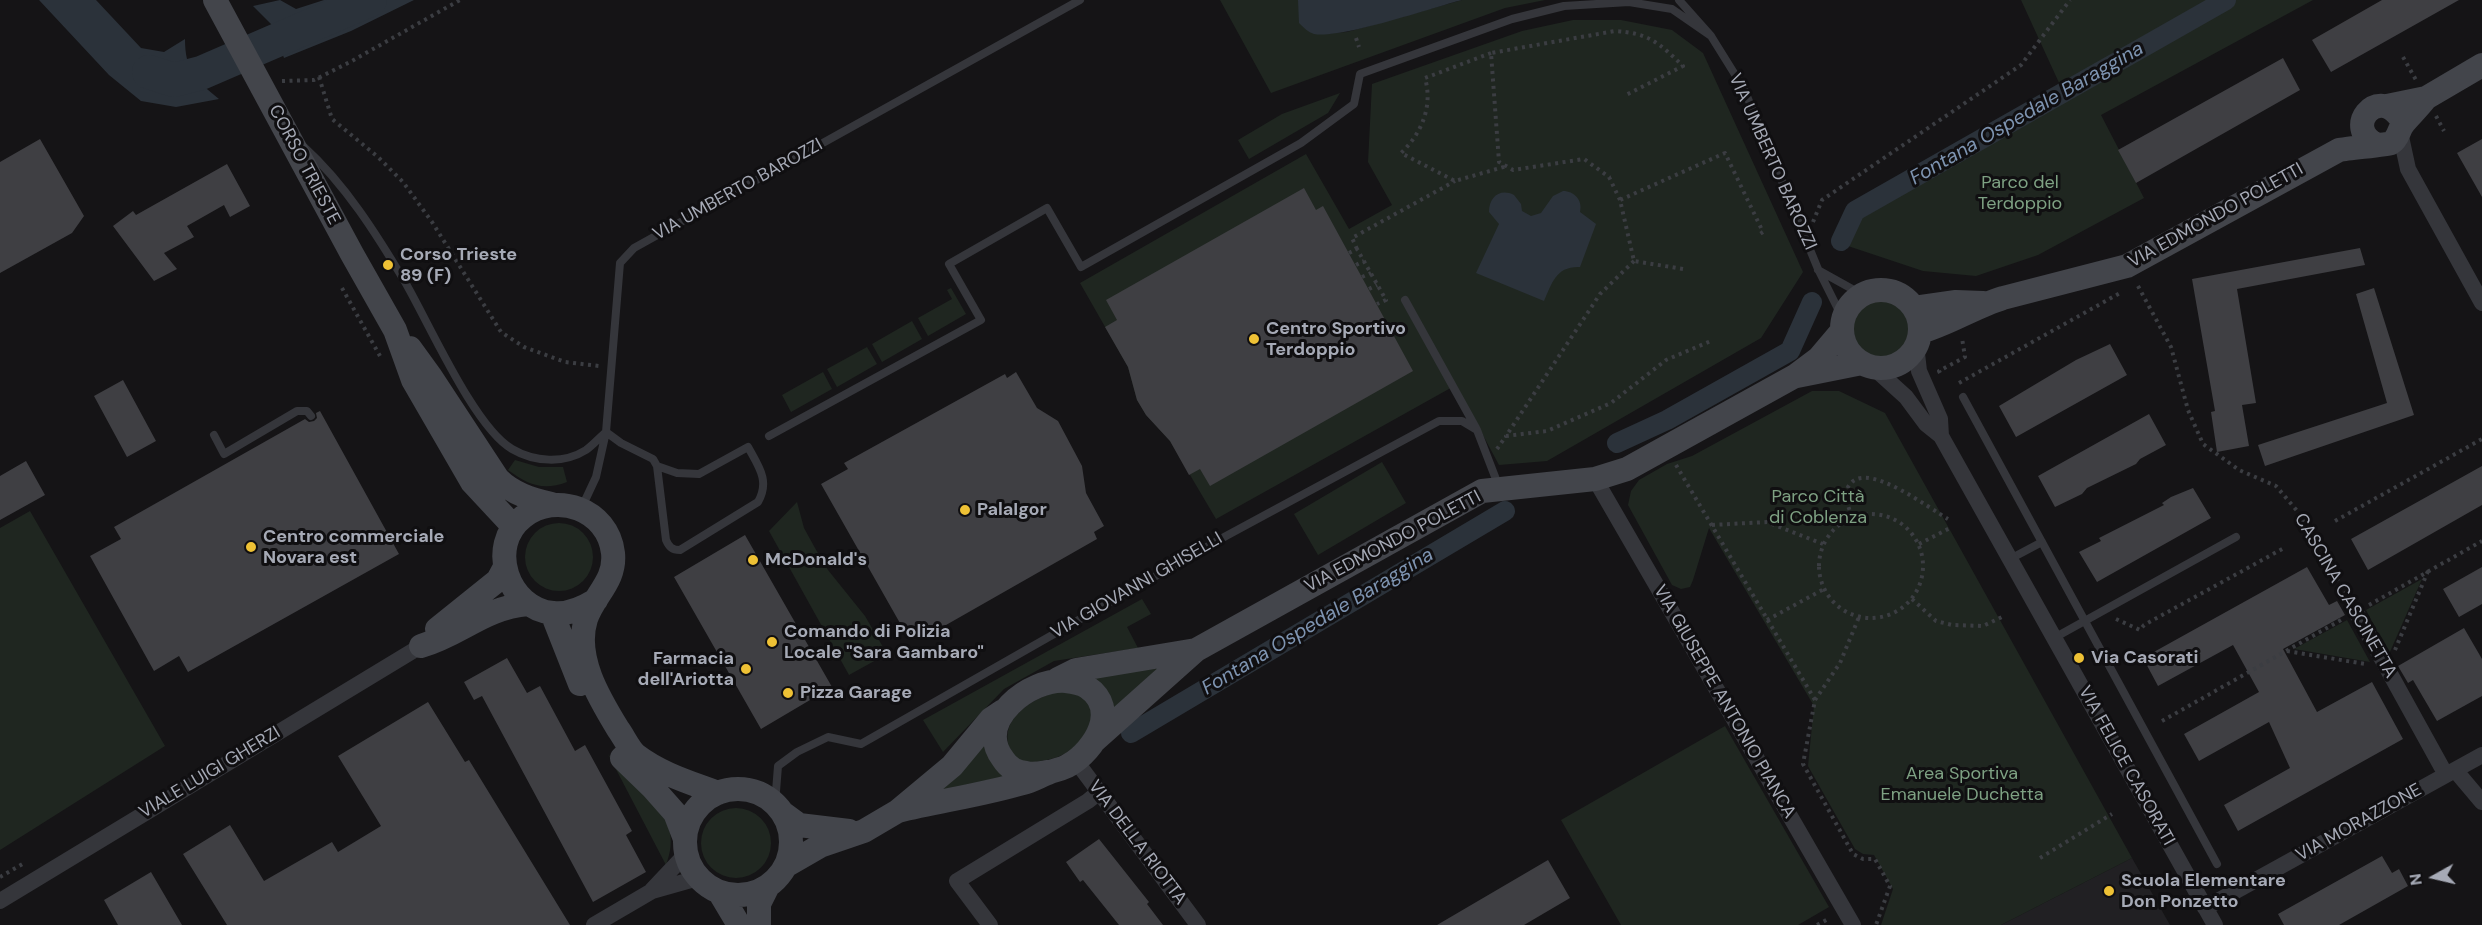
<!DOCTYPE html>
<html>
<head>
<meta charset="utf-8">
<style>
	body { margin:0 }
	#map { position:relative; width:2482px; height:925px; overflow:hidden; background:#151416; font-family:"DM Sans",sans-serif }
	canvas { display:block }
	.north { position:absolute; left:2404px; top:847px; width:60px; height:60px; -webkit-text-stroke:4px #100f11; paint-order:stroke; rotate:262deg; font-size:16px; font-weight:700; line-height:24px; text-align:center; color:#a6aab6 }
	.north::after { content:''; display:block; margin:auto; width:21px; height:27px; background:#a6aab6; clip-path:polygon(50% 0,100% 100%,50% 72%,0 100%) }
</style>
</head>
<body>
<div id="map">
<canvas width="2482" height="925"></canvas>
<div class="north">N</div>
</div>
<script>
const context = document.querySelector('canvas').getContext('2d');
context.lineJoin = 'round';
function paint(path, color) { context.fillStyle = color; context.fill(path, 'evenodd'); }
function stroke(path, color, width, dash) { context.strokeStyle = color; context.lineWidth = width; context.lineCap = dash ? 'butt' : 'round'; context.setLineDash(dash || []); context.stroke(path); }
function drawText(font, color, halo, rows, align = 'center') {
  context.font = font + ' "DM Sans",sans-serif'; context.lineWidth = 6; context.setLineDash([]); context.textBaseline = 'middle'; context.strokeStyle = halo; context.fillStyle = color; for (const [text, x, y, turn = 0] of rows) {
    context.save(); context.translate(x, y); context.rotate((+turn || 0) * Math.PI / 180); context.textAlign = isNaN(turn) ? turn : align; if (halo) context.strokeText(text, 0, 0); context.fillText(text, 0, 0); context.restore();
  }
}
paint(new Path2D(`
	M 2132,858 L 2170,925 L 2001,925 Z`), '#212023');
paint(new Path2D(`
	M 1220,0 L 1298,0 L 1316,34 L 1347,32 L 1462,0 L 1545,0 L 1505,8 L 1271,93 Z
	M 2021,0 L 2313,0 L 2101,115 L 2144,198 L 2038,255 L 1976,276 L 1923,271 L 1845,245 L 1868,203 L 2066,98 Z
	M 1573,20 L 1621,20 L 1672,30 L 1703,53 L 1803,272 L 1761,338 L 1547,461 L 1499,465 L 1456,385 L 1216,519 L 1170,441 L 1146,415 L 1137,400 L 1128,367 L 1080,283 L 1306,154 L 1349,229 L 1392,205 L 1368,162 L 1372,84 L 1522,31 Z
	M 1340,93 L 1328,113 L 1249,159 L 1238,140 L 1282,114 Z
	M 951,288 L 966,314 L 928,336 L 918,318 L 952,299 L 947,290 Z
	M1850 328a30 30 0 1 1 60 0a30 30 0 1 1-60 0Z
	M 912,321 L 922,339 L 882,362 L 872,344 Z
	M 867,347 L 877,364 L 837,387 L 827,369 Z
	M 823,372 L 832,389 L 791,412 L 782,395 Z
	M 1812,391 L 1839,391 L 1885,413 L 2132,858 L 2001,925 L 1881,925 L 1893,889 L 1874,855 L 1863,854 L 1855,849 L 1808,766 L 1814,706 L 1709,528 L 1693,580 L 1690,587 L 1681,589 L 1672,585 L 1628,505 L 1631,491 L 1639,480 L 1667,464 L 1692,456 Z
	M 515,460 L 539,467 L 563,467 L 567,482 C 543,491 528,485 508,470 Z
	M 1382,462 L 1406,503 L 1318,555 L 1294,514 Z
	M 797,502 L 804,528 L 815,548 L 828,570 L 865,616 L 887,654 L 849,675 L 769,531 Z
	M 30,511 L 165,746 L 0,850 L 0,528 Z
	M525 557a34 34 0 1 1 68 0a34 34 0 1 1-68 0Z
	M 2422,579 L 2389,654 L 2366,610 Z
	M 1142,599 L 1151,614 L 1127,627 L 1138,648 L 1054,661 L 1004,689 L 943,752 L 923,720 Z
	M 2347,620 L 2370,662 L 2294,649 Z
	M 1181,655 L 1109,723 L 1089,677 Z
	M 1069,690 L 1091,702 L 1096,722 C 1089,730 1082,740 1074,747 C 1065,755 1052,760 1040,761 C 1036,762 1030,763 1026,763 C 1007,759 1003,735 1012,721 C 1024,703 1048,692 1069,690 Z
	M 1725,726 L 1829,907 L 1798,925 L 1621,925 L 1561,820 Z
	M 991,730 L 1013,777 L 920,801 Z
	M 608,754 C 636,788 687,813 666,865 Z
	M701 843a35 35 0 1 1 70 0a35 35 0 1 1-70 0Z`), '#1f2620');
paint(new Path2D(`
	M 39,0 L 96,0 L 141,48 L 164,52 L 185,39 C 185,71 196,80 219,99 L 176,107 L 141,101 L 109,75 Z
	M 280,0 L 296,9 L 324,0 L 414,0 L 351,31 L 284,58 L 271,24 L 253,6 Z
	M 1298,0 L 1462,0 C 1431,8 1341,39 1314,34 C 1308,32 1304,28 1299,23 Z
	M 1563,191 C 1574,191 1583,200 1580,212 L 1596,224 L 1580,267 C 1556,266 1552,283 1544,301 L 1476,273 L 1499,224 L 1489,212 C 1489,197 1500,188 1514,195 L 1521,204 L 1522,211 L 1531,216 L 1541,213 L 1553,196 Z`), '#2b323a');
stroke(new Path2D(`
	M 1841,241 L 1855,211 L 2226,0
	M 1617,443 L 1667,420 L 1790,351 L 1812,302
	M 1131,733 L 1505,511`), '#2b323a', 20);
stroke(new Path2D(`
	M 149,72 L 174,80 L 201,73 L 370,0`), '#2b323a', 34);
paint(new Path2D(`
	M 2382,0 L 2459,0 L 2331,72 L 2312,40 Z
	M 2283,58 L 2300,90 L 2136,183 L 2118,150 Z
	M 40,139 L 84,216 L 72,233 L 0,273 L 0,162 Z
	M 2482,139 L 2482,197 L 2457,153 Z
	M 227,164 L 250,206 L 230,217 L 224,205 L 187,226 L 194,237 L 164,253 L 177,269 L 154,281 L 113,226 L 133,211 L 136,215 Z
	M 1304,188 L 1316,210 L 1323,206 L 1413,371 L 1210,486 L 1200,469 L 1189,475 L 1170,441 L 1146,415 L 1137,400 L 1128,367 L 1105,327 L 1117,320 L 1106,300 Z
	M 2360,248 L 2365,265 L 2237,289 L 2256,403 L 2242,405 L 2249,446 L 2217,452 L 2211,412 L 2215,411 L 2192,279 Z
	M 2374,288 L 2414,415 L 2265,466 L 2258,445 L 2387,403 L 2356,294 Z
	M 2110,344 L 2127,375 L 2016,437 L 1999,406 L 2076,360 Z
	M 1016,372 L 1037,408 L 1058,421 L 1082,466 L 1086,493 L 1104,526 L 1094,532 L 1097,539 L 939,629 L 936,623 L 909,639 L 821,484 L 848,469 L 844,463 L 1005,374 L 1007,378 Z
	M 123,380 L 156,441 L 127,457 L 94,396 Z
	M 320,411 L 399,554 L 188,672 L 179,656 L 154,671 L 90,556 L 121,539 L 114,527 L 305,419 L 309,422 L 314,421 L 317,418 L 316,413 Z
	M 2149,414 L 2166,445 L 2140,459 L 2136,464 L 2087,488 L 2082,494 L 2055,507 L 2038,476 Z
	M 26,461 L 45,495 L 0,520 L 0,476 Z
	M 2482,466 L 2482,505 L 2368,570 L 2351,539 Z
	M 2193,488 L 2211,518 L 2097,582 L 2079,552 L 2101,541 L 2099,538 L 2164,505 L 2162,503 L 2171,497 Z
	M 745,535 L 832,687 L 761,729 L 674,577 Z
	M 2307,567 L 2329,605 L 2337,601 L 2345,615 L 2283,649 L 2317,712 L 2372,682 L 2403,739 L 2238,831 L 2224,805 L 2290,768 L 2269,722 L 2199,761 L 2184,734 L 2259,692 L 2233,645 L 2158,686 L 2143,658 Z
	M 2482,567 L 2482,604 L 2459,617 L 2443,589 Z
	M 2464,628 L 2482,659 L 2482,696 L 2437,721 L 2413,680 L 2408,683 L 2398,666 Z
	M 507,658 L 527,693 L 540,686 L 575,751 L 585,745 L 632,831 L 626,835 L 646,872 L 593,902 L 482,696 L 474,700 L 464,682 Z
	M 428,702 L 465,762 L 469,760 L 570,925 L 227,925 L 183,854 L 230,825 L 264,881 L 332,842 L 338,852 L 381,826 L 338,756 Z
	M 1099,839 L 1149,902 L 1147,904 L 1163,925 L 1119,925 L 1083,880 L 1080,882 L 1066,862 Z
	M 2382,856 L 2392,873 L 2399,869 L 2408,886 L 2339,925 L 2284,925 L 2278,914 Z
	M 1548,860 L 1570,898 L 1524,925 L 1437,925 Z
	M 151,872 L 182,925 L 118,925 L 104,900 Z`), '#3f3f43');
stroke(new Path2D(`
	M 1356,38 L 1359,47
	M 1491,53 L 1425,78 C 1433,106 1422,133 1401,153 L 1455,181 L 1507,166
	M 2403,57 L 2416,80
	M 319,77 L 332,119 L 378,157 L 403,182 L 432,222 L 501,332 L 524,347 L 565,362 L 599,366
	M 282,81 L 314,80 L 350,62 L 460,0
	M 2436,116 L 2444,131
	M 1620,200 L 1609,177 L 1584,159 L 1513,170 L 1499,162 L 1491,53 L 1615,31 C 1649,33 1659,43 1683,66 L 1624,96
	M 1813,222 L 1822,200 L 2021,65 L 2070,0
	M 1357,249 L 1352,238 L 1455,181
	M 1349,253 L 1357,249 L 1386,300 L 1377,304
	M 1634,261 L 1600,294 L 1506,436 L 1547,431 L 1611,403 L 1666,360 L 1711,341
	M 1356,265 L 1364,261
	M 1683,269 L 1634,261 L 1620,200 L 1725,153 L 1763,232 L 1760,234
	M 1362,277 L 1371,273
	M 2138,286 L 2171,347 L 2188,410 L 2203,444 L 2239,470 L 2276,486 L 2298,512 L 2348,598
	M 342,288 L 380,356
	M 1369,289 L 1377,285
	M 1940,373 L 1939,371 L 1965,357 L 1962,338
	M 1959,383 L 2120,293
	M 1497,449 L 1506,436
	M 1676,465 L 1815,700 L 1803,764 L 1853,854 L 1863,859 L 1875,859 L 1890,886 L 1876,925
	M1819 566a52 52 0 1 1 104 0a52 52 0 1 1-104 0Z
	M 1852,517 C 1848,505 1841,492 1852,482 C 1871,464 1929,508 1948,519
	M 2335,521 L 2482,439
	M 1712,525 L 1767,522 L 1823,544
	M 1919,544 L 1952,527
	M 1912,599 L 1936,621 L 1952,625 L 1983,626 L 2002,617
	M 2369,605 L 2482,541
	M 2116,619 L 2140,630 L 2144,625 L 2284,548
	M 1767,620 L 1824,589
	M 2395,650 L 2428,571
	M 2287,651 L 2365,664
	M 1815,700 L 1840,663 L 1859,617
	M 2162,721 L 2341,620
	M 2040,858 L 2112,814
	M 0,877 L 26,862
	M 1817,925 L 1830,918`), '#3b3d42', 4, [3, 4.5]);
stroke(new Path2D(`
	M 1679,0 L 1711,36 L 1744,89 L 1818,269 L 1843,319
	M 304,147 C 345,184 377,235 405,282 C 429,323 474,427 512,449 C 534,462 564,464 586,450 C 593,445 600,437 606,432 L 621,443 L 653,459 L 657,466 L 677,473 L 699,474 L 748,447 C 759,467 770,481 758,502 L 680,550 C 672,550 669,547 666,540 L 657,466
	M 1818,270 L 1863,295
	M 1405,300 L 1476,428
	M 1963,397 L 2217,864
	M 214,435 L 224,454 L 297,411 L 307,411 L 311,416
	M 769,436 L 981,320 L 949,264 L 1047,208 L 1081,267 L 1301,143 L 1354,104 L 1360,74 L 1512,19 L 1564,6 L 1629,2 L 1672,9 L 1711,36
	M 582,507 L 596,477 L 606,432 L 620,263 L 634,248 L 1080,0
	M 2010,559 L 2042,542
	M 2054,638 L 2236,537
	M 775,804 L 778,766 L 797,752 L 828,737 L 861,744 L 1226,536 L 1439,421 L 1462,421 L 1477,430 L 1499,487`), '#35363b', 8);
stroke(new Path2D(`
	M 2400,132 L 2408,169 L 2482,303
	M 1916,345 L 1919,371 L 1940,419 L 1941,436
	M 1874,368 L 1906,397 L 1926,424 L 1941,436 L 2215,925
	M 1595,479 L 1853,925
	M 2356,612 L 2446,775
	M 1076,761 L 1198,925
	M 2455,770 L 2482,802
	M 652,890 L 686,854
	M 0,901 L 421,646
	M 2205,908 L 2482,755
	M 594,925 L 652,891 L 698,878
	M 990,925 L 957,881 L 1088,801 L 1099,792`), '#35363b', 16);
stroke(new Path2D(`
	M 215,0 L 352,254 L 395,330 L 413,380 L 472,482 L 513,526
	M 2387,106 L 2426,98 L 2482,65
	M 2375,144 C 2344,127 2376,88 2398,115
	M1842 329a39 39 0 1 1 78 0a39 39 0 1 1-78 0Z
	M 1914,308 L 1956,302 L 1983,303
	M 1920,332 C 1949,324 1974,307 2003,298 L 2127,266 L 2339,150 C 2348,148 2386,145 2391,143 C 2399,138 2398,130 2404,123 C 2411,115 2419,107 2426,98
	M 410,348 L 431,377 L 498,479 C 513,494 531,499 551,504
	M 1797,376 L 1862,363
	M 596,600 C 583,608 569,615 553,613 C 508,609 486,546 523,517 C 556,491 608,509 613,553 C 616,581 594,595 586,619 C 574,657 599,698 618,729 C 624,737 629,749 636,755 C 661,774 689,782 718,793
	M 552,613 L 580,684
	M 437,629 L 498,580 L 505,567
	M 421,646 C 462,634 483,608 528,604
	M 1058,679 L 1076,670 L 1196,650
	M 1094,741 L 1196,650 L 1482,491 L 1595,479 L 1627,469 L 1795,376 L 1819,358 L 1841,332
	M 622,758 L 652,787 L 675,813 L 685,839
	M685 842a53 53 0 1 1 106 0a53 53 0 1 1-106 0Z
	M 898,811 C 939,801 982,795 1023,783 C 1032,781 1040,776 1048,773 C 1055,770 1063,769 1069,765 C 1095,750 1120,709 1087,687 C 1081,683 1074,682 1066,681 C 1030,678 974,721 1003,759 C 1008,767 1016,772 1026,773 C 1033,775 1041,773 1048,772
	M 784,814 L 799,825 L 849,831
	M 787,865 L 820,846 L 864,831 L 898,811 L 952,766 L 991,719 L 1003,711
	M 720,893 L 739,925
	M 759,925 L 759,904 L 767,888`), '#43454b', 24);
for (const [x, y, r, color] of [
	[388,265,6,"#eec135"],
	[1254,339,6,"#eec135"],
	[965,510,6,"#eec135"],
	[251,547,6,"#eec135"],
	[753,560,6,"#eec135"],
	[772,642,6,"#eec135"],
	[2079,658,6,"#eec135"],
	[746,669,6,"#eec135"],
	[788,693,6,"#eec135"],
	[2109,891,6,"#eec135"]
]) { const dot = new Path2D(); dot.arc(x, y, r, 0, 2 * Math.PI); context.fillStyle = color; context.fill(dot); stroke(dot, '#100f11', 2); }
drawText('18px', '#a6aab6', '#100f11', [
	["VIA UMBERTO BAROZZI",1772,162,66],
	["CORSO TRIESTE",304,165,62],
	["VIA UMBERTO BAROZZI",738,190,-29],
	["VIA EDMONDO POLETTI",2216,216,-29],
	["VIA EDMONDO POLETTI",1393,542,-28],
	["VIA GIOVANNI GHISELLI",1137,586,-30],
	["CASCINA CASCINETTA",2345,596,60],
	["VIA GIUSEPPE ANTONIO PIANCA",1724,702,60],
	["VIA FELICE CASORATI",2126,766,61],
	["VIALE LUIGI GHERZI",210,773,-31],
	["VIA MORAZZONE",2359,823,-29],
	["VIA DELLA RIOTTA",1137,843,53]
]);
drawText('18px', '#7ea183', '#100f11', [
	["Parco del",2020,183],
	["Terdoppio",2020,204],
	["Parco Città",1818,497],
	["di Coblenza",1818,518],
	["Area Sportiva",1962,774],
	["Emanuele Duchetta",1962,795]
]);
drawText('bold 18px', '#a6aab6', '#100f11', [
	["Corso Trieste",400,255],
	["89 (F)",400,276],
	["Centro Sportivo",1266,329],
	["Terdoppio",1266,350],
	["PalaIgor",977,510],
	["Centro commerciale",263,537],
	["Novara est",263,558],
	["McDonald's",765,560],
	["Comando di Polizia",784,632],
	["Locale \"Sara Gambaro\"",784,653],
	["Via Casorati",2091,658],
	["Farmacia",734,659,"right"],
	["dell'Ariotta",734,680,"right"],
	["Pizza Garage",800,693],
	["Scuola Elementare",2121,881],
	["Don Ponzetto",2121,902]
], 'left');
drawText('italic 20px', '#7e94b1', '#100f11', [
	["Fontana Ospedale Baraggina",2027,114,-30],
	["Fontana Ospedale Baraggina",1318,622,-31]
]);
</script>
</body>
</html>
